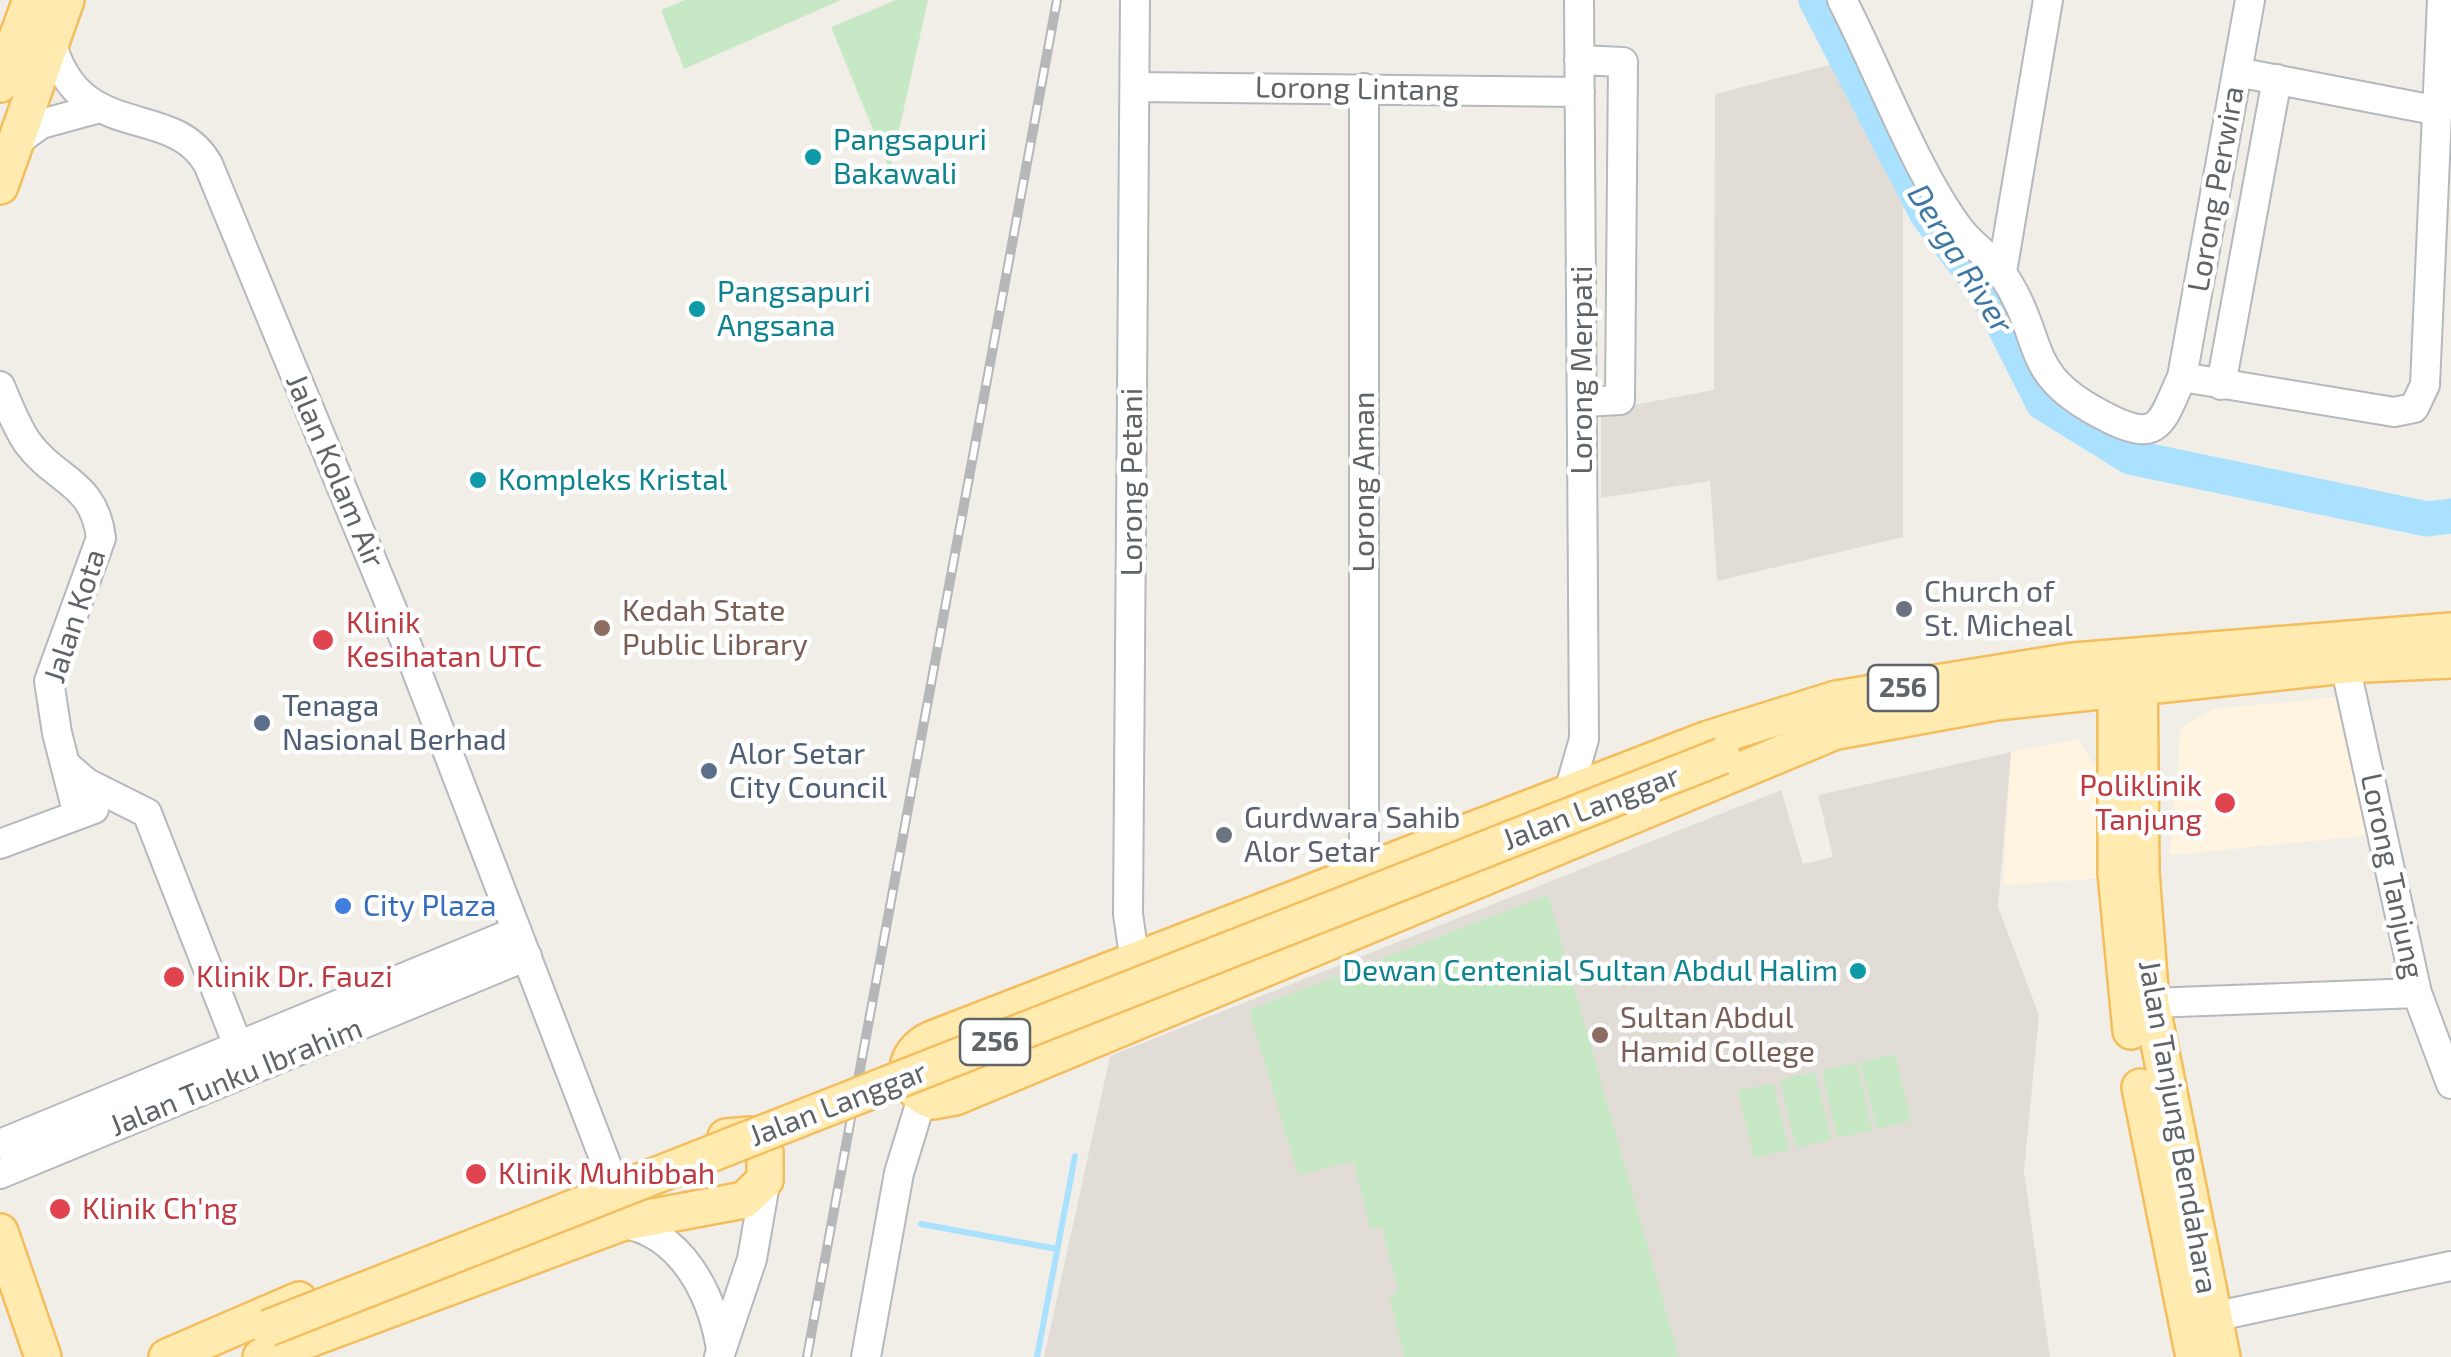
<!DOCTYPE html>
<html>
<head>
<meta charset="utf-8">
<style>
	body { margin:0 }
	canvas { display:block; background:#f1eee8 }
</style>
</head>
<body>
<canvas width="2451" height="1357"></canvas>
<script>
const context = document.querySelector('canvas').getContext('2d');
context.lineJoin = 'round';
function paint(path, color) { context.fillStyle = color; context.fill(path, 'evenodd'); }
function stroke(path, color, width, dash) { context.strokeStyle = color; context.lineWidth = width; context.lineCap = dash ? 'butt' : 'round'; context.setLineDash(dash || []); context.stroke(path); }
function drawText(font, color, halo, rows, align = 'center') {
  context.font = font + ' "Exo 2",sans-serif'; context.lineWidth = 9; context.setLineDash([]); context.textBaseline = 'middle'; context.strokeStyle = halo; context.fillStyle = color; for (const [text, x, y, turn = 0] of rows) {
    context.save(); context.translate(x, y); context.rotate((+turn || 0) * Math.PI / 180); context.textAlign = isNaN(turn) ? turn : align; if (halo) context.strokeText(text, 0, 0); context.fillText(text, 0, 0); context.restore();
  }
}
paint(new Path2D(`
	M 2341,697 L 2371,835 L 2170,855 L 2181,727 L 2214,709 Z
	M 2078,739 L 2096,768 L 2101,878 L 2003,885 L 2011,752 Z`), '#fef4df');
paint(new Path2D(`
	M 1842,62 L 1903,176 L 1903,537 L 1717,581 L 1710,481 L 1601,498 L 1601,411 L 1714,390 L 1715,94 Z
	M 2011,752 L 1998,907 L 2039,1015 L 2024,1171 L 2050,1357 L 1044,1357 L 1110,1056 L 1781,790 L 1803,864 L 1833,857 L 1818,795 Z`), '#e1ddd6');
paint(new Path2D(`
	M 685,0 L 841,0 L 684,69 L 661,10 Z
	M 896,0 L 928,0 L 890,171 L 831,27 Z
	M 1548,895 L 1679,1357 L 1404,1357 L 1389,1295 L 1398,1292 L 1382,1227 L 1371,1229 L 1353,1161 L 1298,1175 L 1249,1010 Z
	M 1895,1054 L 1911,1121 L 1877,1129 L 1860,1062 Z
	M 1857,1063 L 1872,1130 L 1837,1138 L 1822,1071 Z
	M 1815,1072 L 1831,1140 L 1796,1148 L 1780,1080 Z
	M 1773,1083 L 1789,1150 L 1754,1158 L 1738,1091 Z`), '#c7e8c4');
stroke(new Path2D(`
	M 921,1224 L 1057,1249
	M 1037,1357 L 1075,1156`), '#aae1ff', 6);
stroke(new Path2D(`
	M 1816,0 L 1927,214 L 1987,292 L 2043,403 L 2130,457 L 2427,519 L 2451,516`), '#aae1ff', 35);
const minor = new Path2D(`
	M 1135,0 L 1128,914 L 1135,963
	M 1842,0 C 1878,69 1915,170 1960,230 C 1972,246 1991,257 2002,273 C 2049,344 2018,374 2110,419 C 2161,444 2162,420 2182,377 L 2250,0
	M 51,41 C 79,146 172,100 208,164 L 404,638 L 612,1179
	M 1579,60 L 1623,62 L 1620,400 L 1583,402
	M 2237,72 L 2439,111
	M 1135,87 L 1580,92
	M 15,143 L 41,124 L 96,109
	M 2002,272 L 2048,0
	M 2182,377 L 2394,412 L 2414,408 L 2425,385 L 2442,0
	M 2221,385 L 2277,79
	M 0,386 C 8,404 16,426 27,442 C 56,482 94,481 101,538 L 49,681 L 57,733 L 78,815
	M 2345,665 L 2417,993 L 2451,1084
	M 65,764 L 87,783 L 147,813 L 244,1061
	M 1568,795 L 1584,739 L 1579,0
	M 0,844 L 94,809
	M 1364,875 L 1364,88
	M 2151,1003 L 2417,993
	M 0,1144 L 517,931
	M 0,1174 L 527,956
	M 621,1223 C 682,1233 712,1294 721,1349
	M 2213,1317 L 2451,1266
	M 719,1357 L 752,1259 L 767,1172
	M 866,1357 L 899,1173 L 922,1098`);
const major = new Path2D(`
	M 0,84 L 31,0
	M 0,186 L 66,0
	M 2139,656 L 2141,872 L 2151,1003 L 2222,1357
	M 2116,658 L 2116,873 L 2131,1031
	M 1836,699 L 1708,739 L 932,1039 C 901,1053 898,1089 933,1101 L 955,1097 L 1843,728
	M 1815,707 L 1836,699 L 2073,661 L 2451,631
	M 1821,734 L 1996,702 L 2345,665 L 2451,660
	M 2140,1087 L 2194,1357
	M 0,1232 L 43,1357
	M 167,1357 L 299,1300
	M 261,1357 L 621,1223 L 744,1200 L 765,1180 L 765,1152 L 750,1135 L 726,1137`);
stroke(minor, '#b5b8bc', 32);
stroke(major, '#f4bd5d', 40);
stroke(minor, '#fff', 28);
stroke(major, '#ffebaf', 35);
const rail = new Path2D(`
	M 807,1357 L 1057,0`);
stroke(rail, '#b6b7b8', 10);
stroke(rail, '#fff', 6, [19]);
const majorBridge = new Path2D(`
	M 268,1328 L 1722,756`);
stroke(majorBridge, '#f4bd5d', 40, []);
stroke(majorBridge, '#ffebaf', 35);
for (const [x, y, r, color] of [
	[813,157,10,"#0f9aa8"],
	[697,309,10,"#0f9aa8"],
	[478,480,10,"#0f9aa8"],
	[1904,609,10,"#6b7280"],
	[602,628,10,"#8d6e63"],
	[323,640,12,"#e0444e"],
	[262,723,10,"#5c6f8a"],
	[709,771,10,"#5c6f8a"],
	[2225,803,12,"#e0444e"],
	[1224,835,10,"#6b7280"],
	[343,906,10,"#3f7fe0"],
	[1858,971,10,"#0f9aa8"],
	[174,977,12,"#e0444e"],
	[1600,1035,10,"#8d6e63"],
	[476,1174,12,"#e0444e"],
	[60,1209,12,"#e0444e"]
]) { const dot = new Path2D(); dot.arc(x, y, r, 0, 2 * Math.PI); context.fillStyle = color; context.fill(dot); stroke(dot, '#fff', 4); }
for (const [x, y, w] of [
	[1903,688,70],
	[995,1042,70]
]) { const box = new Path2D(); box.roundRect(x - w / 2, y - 23, w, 46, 8); context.fillStyle = '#fff'; context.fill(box); stroke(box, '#5f6468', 2.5); }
drawText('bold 28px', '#5f6468', null, [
	["256",1903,688],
	["256",995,1042]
]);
drawText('30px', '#5f6468', '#fff', [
	["Lorong Lintang",1357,89,1],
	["Lorong Perwira",2216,189,-80],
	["Lorong Merpati",1582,370,-90],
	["Jalan Kolam Air",335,471,67],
	["Lorong Petani",1132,482,-90],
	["Lorong Aman",1364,482,-90],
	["Jalan Kota",75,616,-72],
	["Jalan Langgar",1591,808,-21],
	["Lorong Tanjung",2392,876,78],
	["Jalan Tunku Ibrahim",236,1077,-22],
	["Jalan Langgar",838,1104,-21],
	["Jalan Tanjung Bendahara",2178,1127,80]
]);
drawText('30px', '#0d838f', '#fff', [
	["Pangsapuri",833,140],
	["Bakawali",833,174],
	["Pangsapuri",717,292],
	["Angsana",717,326],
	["Kompleks Kristal",498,480],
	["Dewan Centenial Sultan Abdul Halim",1838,971,"right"]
], 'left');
drawText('30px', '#5b616d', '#fff', [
	["Church of",1924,592],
	["St. Micheal",1924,626],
	["Gurdwara Sahib",1244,818],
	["Alor Setar",1244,852]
], 'left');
drawText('30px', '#785e54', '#fff', [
	["Kedah State",622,611],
	["Public Library",622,645],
	["Sultan Abdul",1620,1018],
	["Hamid College",1620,1052]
], 'left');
drawText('30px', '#be3a42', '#fff', [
	["Klinik",346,623],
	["Kesihatan UTC",346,657],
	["Poliklinik",2202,786,"right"],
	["Tanjung",2202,820,"right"],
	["Klinik Dr. Fauzi",196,977],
	["Klinik Muhibbah",498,1174],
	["Klinik Ch'ng",82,1209]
], 'left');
drawText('30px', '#4e5e75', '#fff', [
	["Tenaga",282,706],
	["Nasional Berhad",282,740],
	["Alor Setar",729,754],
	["City Council",729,788]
], 'left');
drawText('30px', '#366cbe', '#fff', [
	["City Plaza",363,906]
], 'left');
drawText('italic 32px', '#3d77a3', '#fff', [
	["Derga River",1960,259,58]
]);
</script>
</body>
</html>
